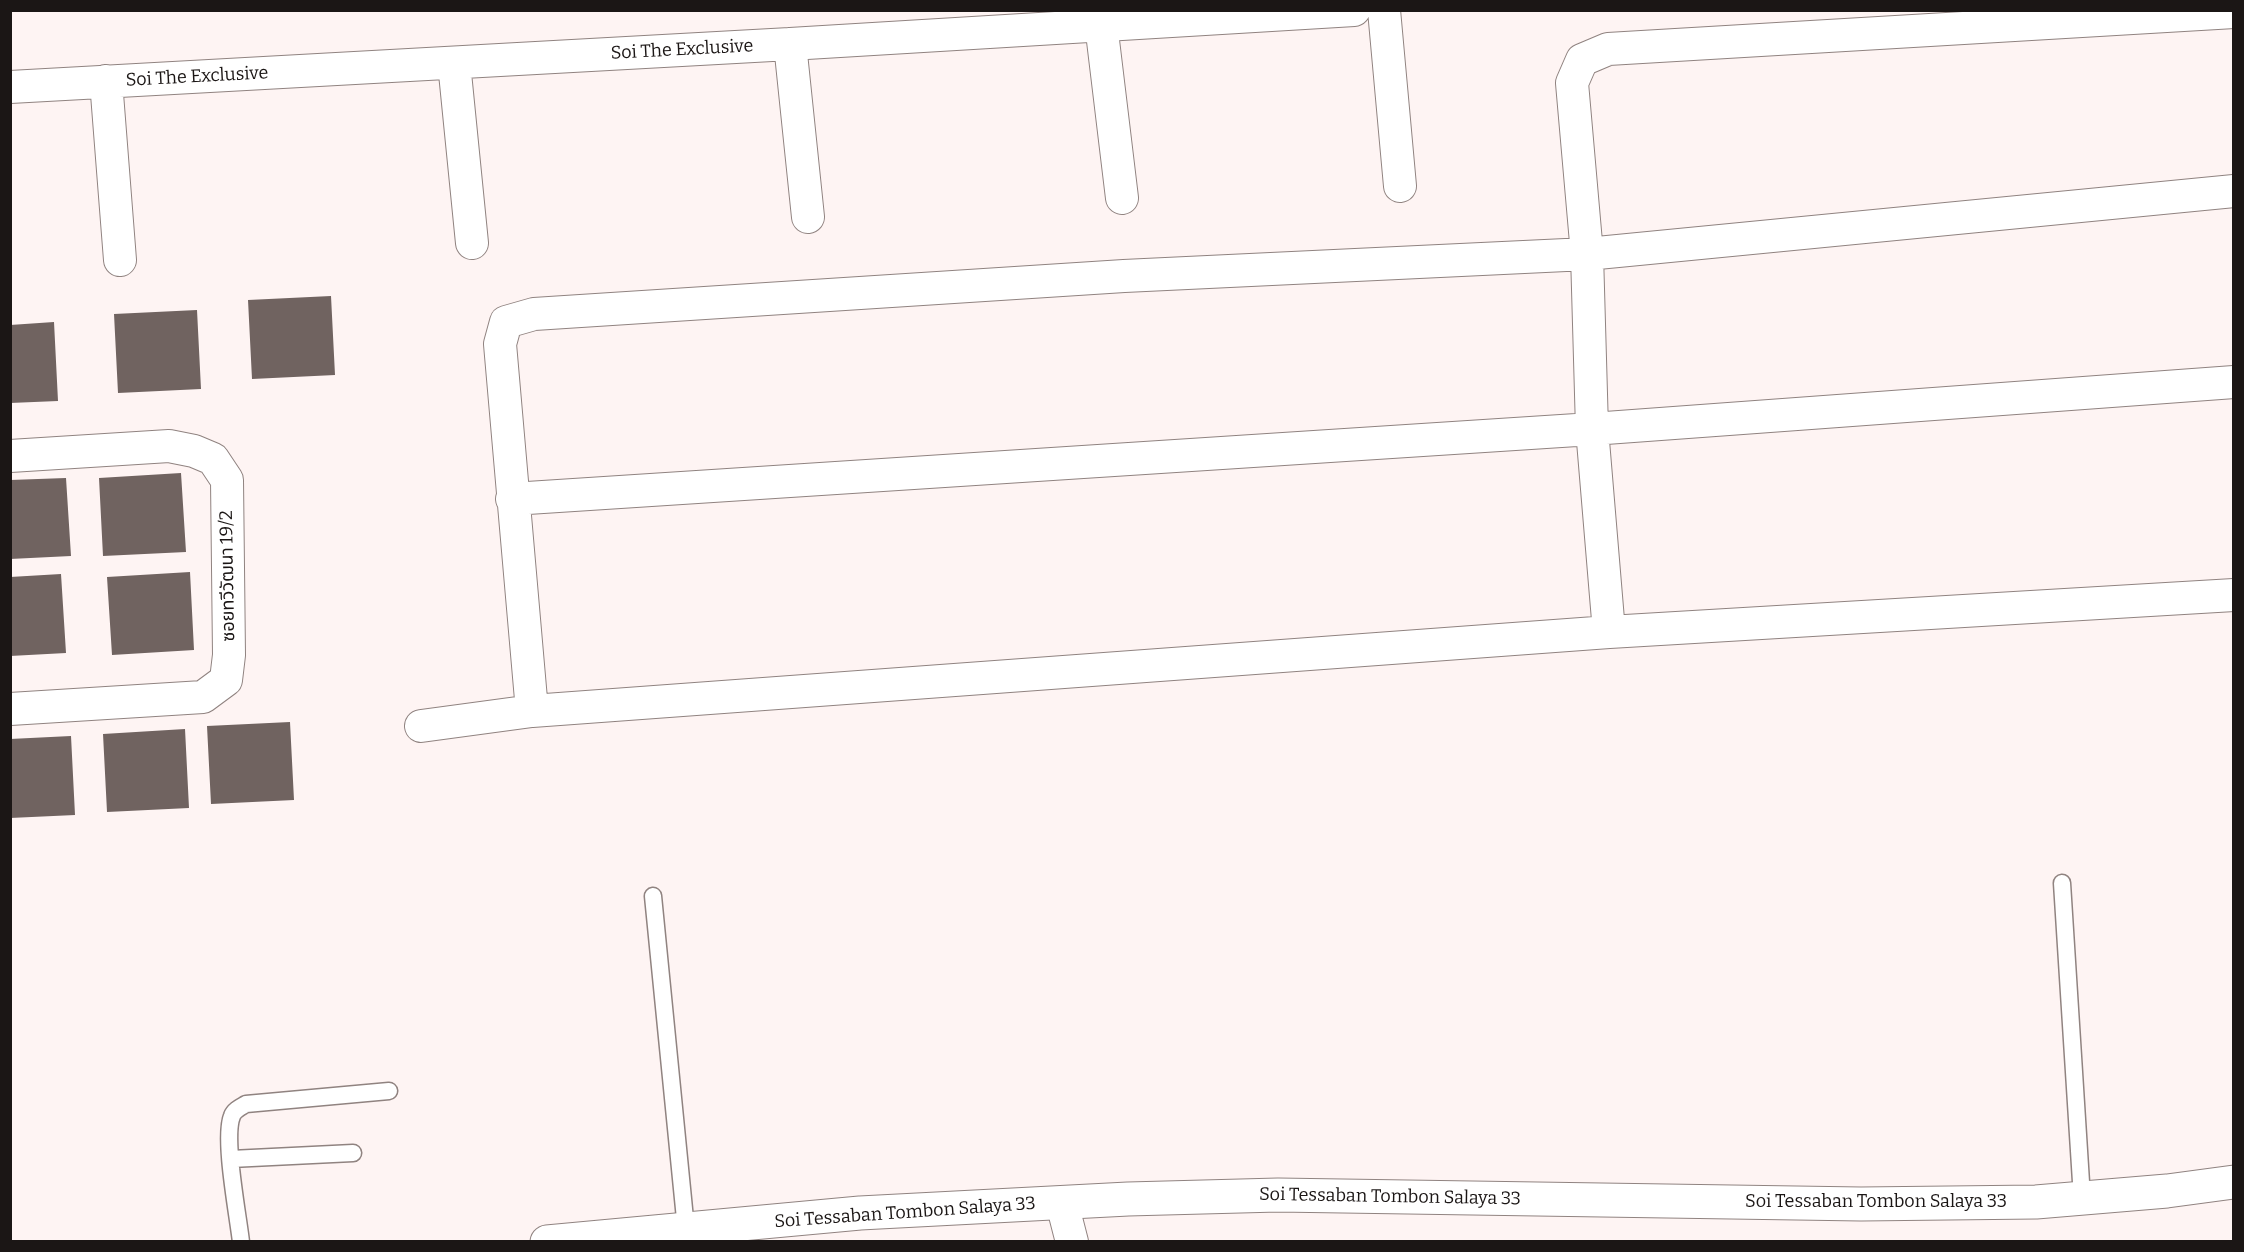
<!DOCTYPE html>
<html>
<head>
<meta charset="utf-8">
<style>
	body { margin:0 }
	#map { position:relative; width:2244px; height:1252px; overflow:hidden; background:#fef4f3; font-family:Bitter,serif }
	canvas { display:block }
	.frame { position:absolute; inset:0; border:12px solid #1b1615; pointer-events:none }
</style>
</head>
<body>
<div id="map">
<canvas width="2244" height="1252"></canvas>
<div class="frame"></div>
</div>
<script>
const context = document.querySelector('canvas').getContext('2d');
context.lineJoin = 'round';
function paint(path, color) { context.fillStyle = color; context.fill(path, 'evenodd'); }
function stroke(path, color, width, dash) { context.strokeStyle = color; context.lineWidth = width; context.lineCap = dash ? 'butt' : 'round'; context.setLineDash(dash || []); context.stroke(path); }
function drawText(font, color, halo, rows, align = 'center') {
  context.font = font + ' Bitter,"Noto Sans Thai",serif'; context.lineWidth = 4.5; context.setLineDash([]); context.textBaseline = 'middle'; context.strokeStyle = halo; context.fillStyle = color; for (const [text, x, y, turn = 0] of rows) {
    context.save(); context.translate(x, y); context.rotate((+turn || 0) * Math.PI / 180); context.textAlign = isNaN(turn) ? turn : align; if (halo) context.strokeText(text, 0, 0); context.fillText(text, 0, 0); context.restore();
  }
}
paint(new Path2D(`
	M 331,296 L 335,375 L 252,379 L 248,300 Z
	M 197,310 L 201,389 L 118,393 L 114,314 Z
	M 54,322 L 58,401 L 10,403 L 10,325 Z
	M 181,473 L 186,552 L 103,556 L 99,478 Z
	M 66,478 L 71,556 L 10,559 L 10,480 Z
	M 190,572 L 194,650 L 112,655 L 107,577 Z
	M 61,574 L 66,653 L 10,656 L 10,577 Z
	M 290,722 L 294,800 L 211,804 L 207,726 Z
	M 185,729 L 189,808 L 107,812 L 103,734 Z
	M 71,736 L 75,815 L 10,818 L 10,739 Z`), '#706360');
const service = new Path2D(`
	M 2062,883 L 2082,1198
	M 653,896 L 686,1229
	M 231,1159 L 353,1153
	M 241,1242 C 238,1215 223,1138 232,1116 C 234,1110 241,1107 246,1104 L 389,1091`);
const minor = new Path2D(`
	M 1384,10 L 1400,186
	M 1101,24 L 1122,198
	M 790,44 L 808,217
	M 454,63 L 472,243
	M 106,81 L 120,260
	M 10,87 L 790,44 L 1354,10
	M 10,456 L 169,446 L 194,451 L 213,459 L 227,480 L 229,655 L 226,680 L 203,697 L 10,709
	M 512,499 L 1592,429 L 2234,382
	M 1609,632 L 1592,429 L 1587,254 L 1572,83 L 1582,60 L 1608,49 L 2234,12
	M 532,711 L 500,344 L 506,322 L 534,314 L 1124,276 L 1587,254 L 2234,191
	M 421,726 L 532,711 L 1609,632 L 2234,595
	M 1062,1203 L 1072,1242`);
const tertiary = new Path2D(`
	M 547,1242 L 860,1213 L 1128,1199 L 1278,1195 L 1861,1204 L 2036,1202 L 2167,1191 L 2234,1182`);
stroke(service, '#908380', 19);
stroke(minor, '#908380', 34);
stroke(tertiary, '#908380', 35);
stroke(service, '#fff', 16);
stroke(minor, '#fff', 32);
stroke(tertiary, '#fff', 33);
drawText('18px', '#1b1615', '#fff', [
	["Soi The Exclusive",682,50,-3],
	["Soi The Exclusive",197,77,-3],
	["ซอยทวีวัฒนา 19/2",228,576,-91],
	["Soi Tessaban Tombon Salaya 33",1390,1197,1],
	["Soi Tessaban Tombon Salaya 33",1876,1202],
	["Soi Tessaban Tombon Salaya 33",905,1213,-4]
]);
</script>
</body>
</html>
